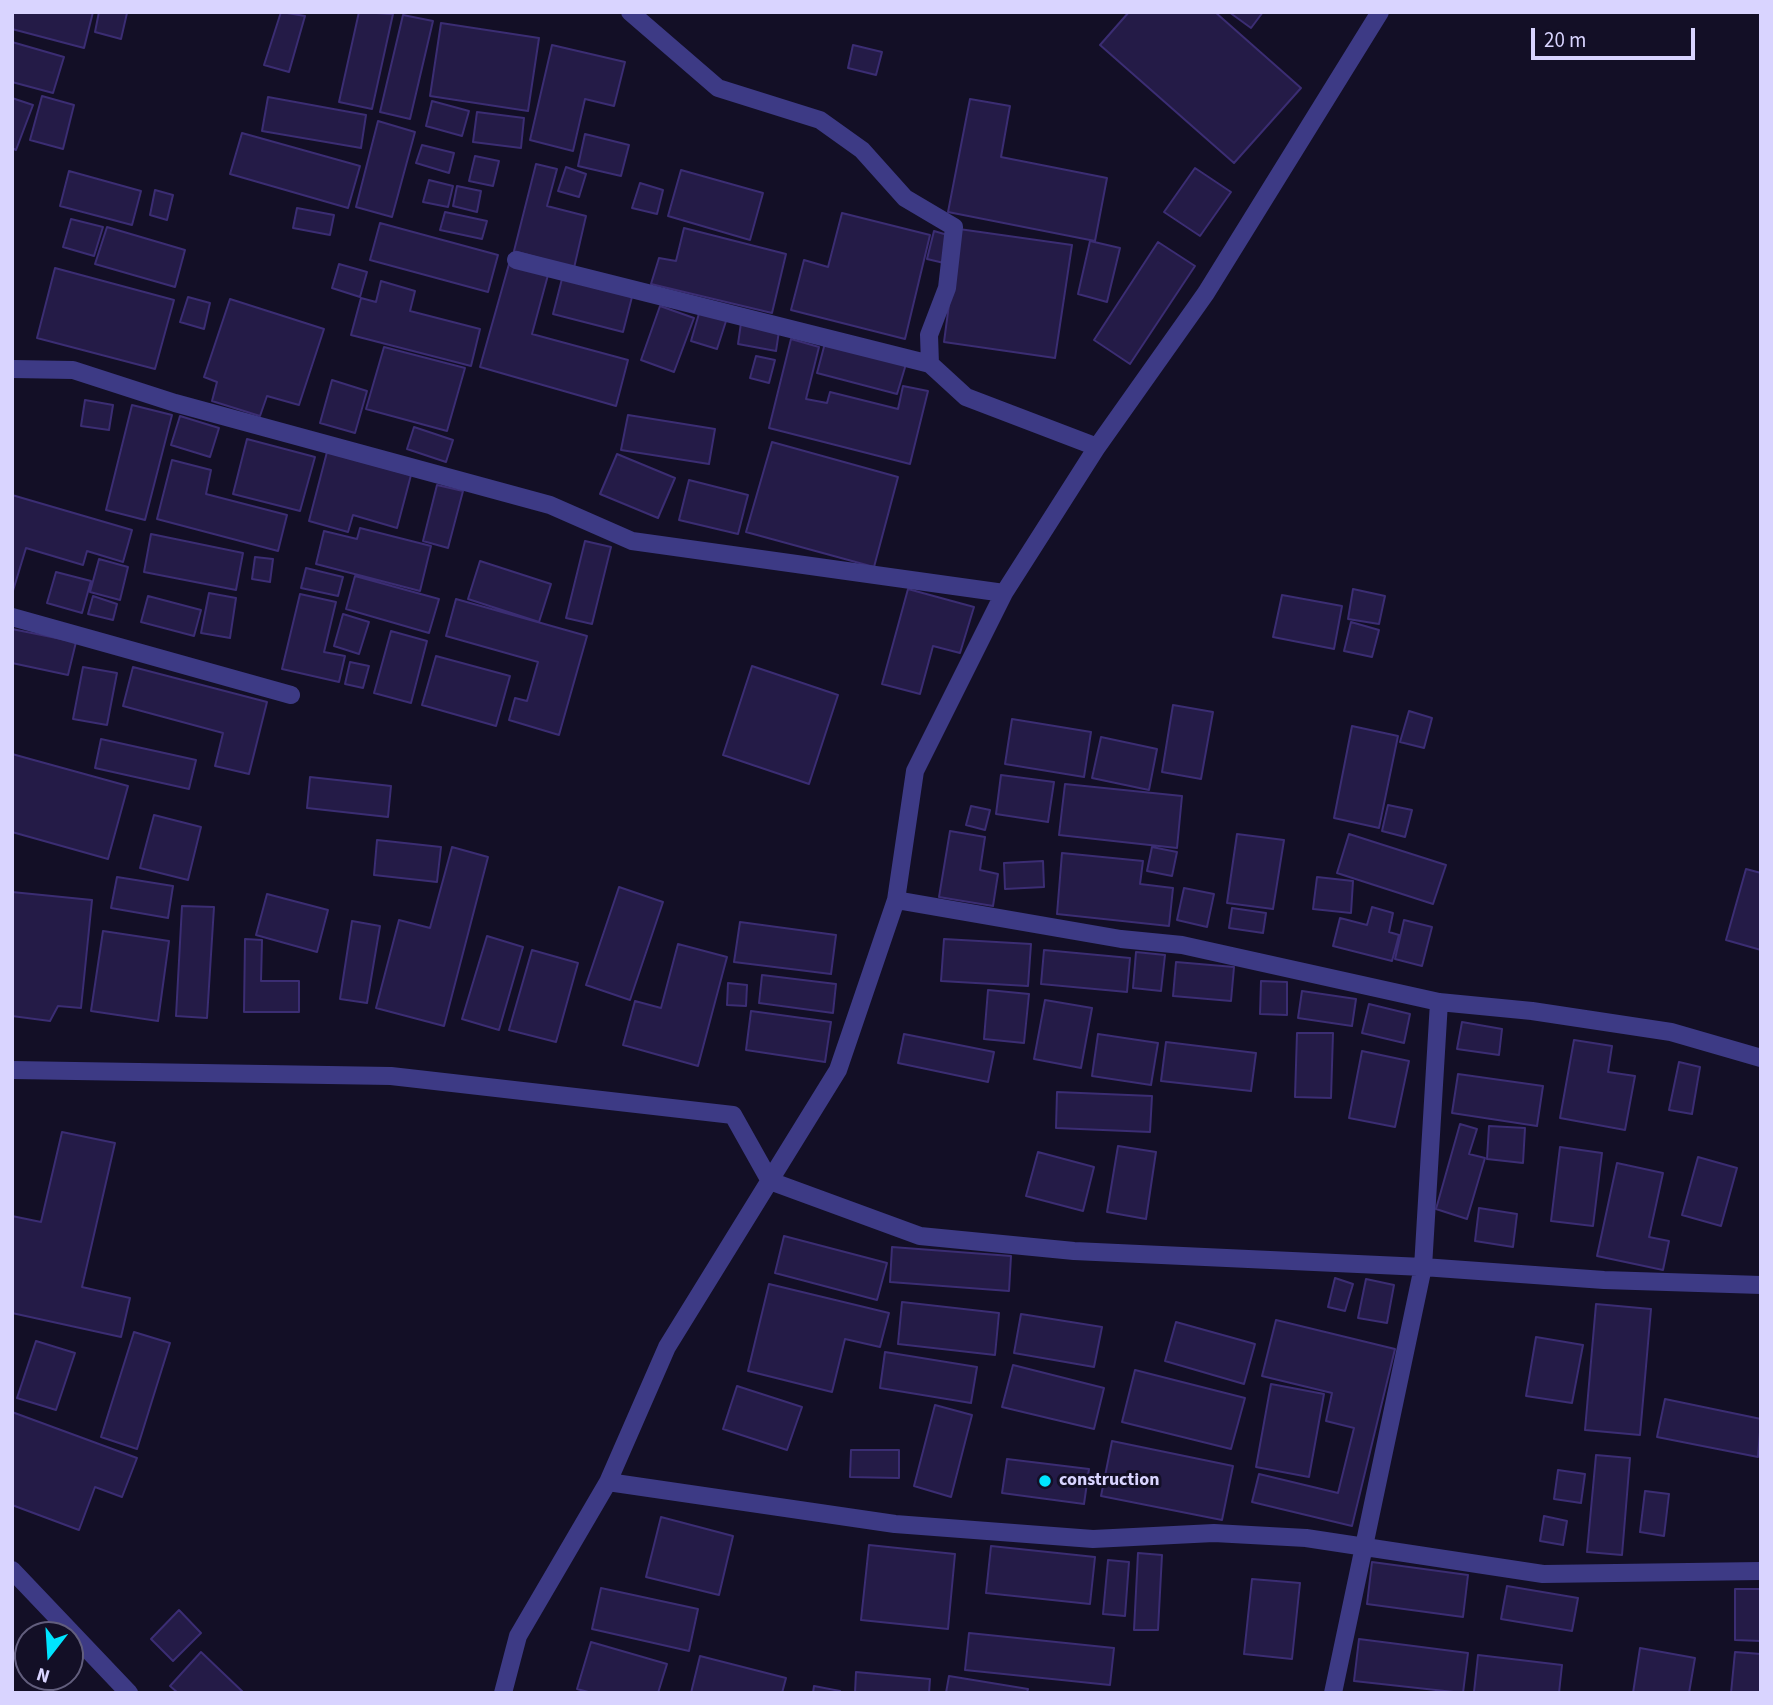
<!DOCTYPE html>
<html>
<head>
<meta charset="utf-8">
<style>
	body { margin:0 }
	#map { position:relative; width:1773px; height:1705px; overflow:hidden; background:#130f26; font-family:"Source Sans 3",sans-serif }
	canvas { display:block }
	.frame { position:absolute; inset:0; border:14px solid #d9d4ff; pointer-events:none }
	.north { position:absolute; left:14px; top:1621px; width:70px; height:70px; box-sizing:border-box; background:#130f26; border:2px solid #625e7d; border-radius:50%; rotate:197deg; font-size:19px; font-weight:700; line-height:28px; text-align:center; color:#d9d4ff }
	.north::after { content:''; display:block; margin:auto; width:24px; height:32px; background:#00e5ff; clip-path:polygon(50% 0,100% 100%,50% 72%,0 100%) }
	.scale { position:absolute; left:1531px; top:28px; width:164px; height:32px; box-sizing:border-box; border:4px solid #d9d4ff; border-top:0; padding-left:9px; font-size:21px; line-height:24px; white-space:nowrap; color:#d9d4ff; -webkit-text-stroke:5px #130f26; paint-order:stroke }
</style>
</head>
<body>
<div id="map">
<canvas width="1773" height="1705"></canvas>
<div class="frame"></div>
<div class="north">N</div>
<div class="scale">20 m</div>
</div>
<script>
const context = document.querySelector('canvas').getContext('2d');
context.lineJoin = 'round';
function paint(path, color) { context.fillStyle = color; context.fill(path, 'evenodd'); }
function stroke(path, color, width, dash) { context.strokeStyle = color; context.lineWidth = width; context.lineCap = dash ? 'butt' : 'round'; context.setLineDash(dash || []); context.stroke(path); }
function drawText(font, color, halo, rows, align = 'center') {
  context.font = font + ' "Source Sans 3",sans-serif'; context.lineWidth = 6; context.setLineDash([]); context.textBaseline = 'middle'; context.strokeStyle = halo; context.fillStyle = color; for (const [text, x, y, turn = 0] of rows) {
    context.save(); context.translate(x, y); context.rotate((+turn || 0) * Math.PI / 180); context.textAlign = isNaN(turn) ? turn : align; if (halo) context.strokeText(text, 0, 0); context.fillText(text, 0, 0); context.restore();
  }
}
const building = new Path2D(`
	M 12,12 L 93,12 L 84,48 L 12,29 Z
	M 99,12 L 127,13 L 121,39 L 95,32 Z
	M 281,12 L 305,16 L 289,72 L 264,65 Z
	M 359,12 L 393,14 L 372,109 L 339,102 Z
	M 1129,12 L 1215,12 L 1301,88 L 1234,163 L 1100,45 Z
	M 1229,12 L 1263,12 L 1251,28 Z
	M 403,15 L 433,21 L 410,119 L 380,112 Z
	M 441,23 L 539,38 L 528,111 L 430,96 Z
	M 12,42 L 64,57 L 53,93 L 12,82 Z
	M 552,45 L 625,62 L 614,106 L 585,99 L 573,151 L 530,140 Z
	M 853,45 L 882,52 L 876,75 L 848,68 Z
	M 42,96 L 74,105 L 63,149 L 30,140 Z
	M 268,97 L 366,115 L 361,148 L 262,131 Z
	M 12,98 L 33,105 L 16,150 L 12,148 Z
	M 970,99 L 1010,106 L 1001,157 L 1107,178 L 1095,241 L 948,212 Z
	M 432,101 L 469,111 L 462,136 L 426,126 Z
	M 477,112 L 524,118 L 521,148 L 473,142 Z
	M 378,121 L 415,132 L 392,217 L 356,207 Z
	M 242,133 L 360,166 L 348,208 L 230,174 Z
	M 585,134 L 629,145 L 621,176 L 578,166 Z
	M 422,145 L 454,153 L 449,173 L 416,163 Z
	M 475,156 L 499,161 L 493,186 L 469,181 Z
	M 536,164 L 557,169 L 547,206 L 586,216 L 574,268 L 514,251 Z
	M 566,167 L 586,174 L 579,197 L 558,191 Z
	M 1195,168 L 1231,192 L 1200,236 L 1164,212 Z
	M 681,170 L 763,193 L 750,240 L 668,216 Z
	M 69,171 L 141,191 L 132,225 L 60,206 Z
	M 429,180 L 453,186 L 448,207 L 423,202 Z
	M 640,183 L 663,190 L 657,214 L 632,208 Z
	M 457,186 L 481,191 L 477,212 L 453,206 Z
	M 155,190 L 173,195 L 167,220 L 150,215 Z
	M 297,208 L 334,215 L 330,235 L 293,228 Z
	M 445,212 L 487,221 L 482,239 L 440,230 Z
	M 842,213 L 930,235 L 905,339 L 791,310 L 804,260 L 828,267 Z
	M 71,219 L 103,227 L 94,256 L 63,247 Z
	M 380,223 L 498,255 L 488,292 L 370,260 Z
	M 107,227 L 185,250 L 175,287 L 95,264 Z
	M 684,228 L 786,254 L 772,313 L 651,284 L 659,258 L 676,261 Z
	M 959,229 L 1072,245 L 1055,358 L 944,342 Z
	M 934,231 L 951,236 L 944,263 L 927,259 Z
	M 1090,241 L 1120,248 L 1107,302 L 1078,294 Z
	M 1158,242 L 1195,266 L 1130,364 L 1094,340 Z
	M 339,264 L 367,272 L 360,297 L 332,288 Z
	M 509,264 L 548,275 L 532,334 L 628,360 L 616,406 L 480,367 Z
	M 55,268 L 174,300 L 155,369 L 37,338 Z
	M 563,275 L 633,293 L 623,332 L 553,314 Z
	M 381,281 L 415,291 L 410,311 L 480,329 L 471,366 L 351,335 L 361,298 L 376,302 Z
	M 188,297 L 210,303 L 204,329 L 180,322 Z
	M 230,299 L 324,329 L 299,405 L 267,396 L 260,416 L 212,401 L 217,382 L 204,377 Z
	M 660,306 L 694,318 L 674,372 L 641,360 Z
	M 700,310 L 727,318 L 717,349 L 691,341 Z
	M 741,323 L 779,331 L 776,351 L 738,344 Z
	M 791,339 L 819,347 L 806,399 L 827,403 L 830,392 L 898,409 L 903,386 L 928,391 L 910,464 L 769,428 Z
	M 825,343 L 906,364 L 897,394 L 817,373 Z
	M 384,347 L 465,368 L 447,431 L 366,409 Z
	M 756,356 L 775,360 L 769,383 L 750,378 Z
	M 332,380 L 367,391 L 355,433 L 320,423 Z
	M 85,400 L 113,405 L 109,430 L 81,426 Z
	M 132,405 L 172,415 L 145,520 L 106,510 Z
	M 628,415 L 715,429 L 709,464 L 621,450 Z
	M 180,416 L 219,428 L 210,457 L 171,445 Z
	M 414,427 L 453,440 L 446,462 L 407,449 Z
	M 247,439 L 315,457 L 300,511 L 233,494 Z
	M 772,442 L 898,477 L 874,567 L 746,532 Z
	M 327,452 L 411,475 L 397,528 L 353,515 L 348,532 L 309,521 Z
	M 617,454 L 675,478 L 658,518 L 600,494 Z
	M 172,460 L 211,470 L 206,494 L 287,515 L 278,551 L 157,519 Z
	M 689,480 L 748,495 L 738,534 L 679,520 Z
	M 437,485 L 463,491 L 448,548 L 423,541 Z
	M 12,495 L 132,530 L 123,562 L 87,551 L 83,565 L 26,548 L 12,594 Z
	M 360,528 L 431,546 L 420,591 L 316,564 L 324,531 L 357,539 Z
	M 151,534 L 243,553 L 236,590 L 144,572 Z
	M 585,541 L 611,547 L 592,624 L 566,618 Z
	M 255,557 L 273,559 L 270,582 L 252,579 Z
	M 99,559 L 128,567 L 120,600 L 90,592 Z
	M 480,561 L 551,584 L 539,622 L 468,599 Z
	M 306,568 L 343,577 L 338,596 L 301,588 Z
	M 56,572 L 91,581 L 82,613 L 47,603 Z
	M 355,576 L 439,599 L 429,633 L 346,609 Z
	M 908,589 L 974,607 L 960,653 L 933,646 L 920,694 L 882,684 Z
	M 1353,589 L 1385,596 L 1379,624 L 1348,619 Z
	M 209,593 L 236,598 L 230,638 L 201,633 Z
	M 300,594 L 336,602 L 324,652 L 345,656 L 339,682 L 282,669 Z
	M 1282,595 L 1342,606 L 1334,649 L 1273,637 Z
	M 93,596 L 117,604 L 113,620 L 88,614 Z
	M 148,596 L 201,610 L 194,636 L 141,622 Z
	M 456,599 L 587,636 L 559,735 L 509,720 L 515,698 L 527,701 L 538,662 L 446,636 Z
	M 343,614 L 369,622 L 359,654 L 334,646 Z
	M 1351,622 L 1379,630 L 1372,657 L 1344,651 Z
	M 12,629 L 76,642 L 68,675 L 12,663 Z
	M 391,631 L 427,641 L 411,703 L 374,693 Z
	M 436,656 L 510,676 L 496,726 L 422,705 Z
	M 350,662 L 369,666 L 363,688 L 345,684 Z
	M 752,666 L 838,695 L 809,784 L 723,755 Z
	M 83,667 L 117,673 L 107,725 L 73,719 Z
	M 133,667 L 267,702 L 249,774 L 215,766 L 223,733 L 123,706 Z
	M 1173,705 L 1213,712 L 1201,779 L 1162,772 Z
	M 1409,711 L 1432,718 L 1424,748 L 1400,742 Z
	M 1012,719 L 1091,732 L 1084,777 L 1005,764 Z
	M 1352,726 L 1398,736 L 1379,828 L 1334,818 Z
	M 1101,737 L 1157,749 L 1149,790 L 1092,778 Z
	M 101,739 L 196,760 L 189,789 L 95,768 Z
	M 12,754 L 128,786 L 108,859 L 12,832 Z
	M 1001,775 L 1054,782 L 1048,822 L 996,814 Z
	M 310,777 L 391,786 L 388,817 L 307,808 Z
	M 1065,784 L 1182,796 L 1177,848 L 1059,835 Z
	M 1388,805 L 1412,810 L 1405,837 L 1382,831 Z
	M 971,806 L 990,810 L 985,830 L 966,825 Z
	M 154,815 L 201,827 L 188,880 L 140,868 Z
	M 950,831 L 985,837 L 980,870 L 998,874 L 993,906 L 939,897 Z
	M 1237,834 L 1284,840 L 1273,909 L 1227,903 Z
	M 1349,834 L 1446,865 L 1433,904 L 1337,873 Z
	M 377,840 L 441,847 L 437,882 L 374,875 Z
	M 452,847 L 488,857 L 444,1026 L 376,1008 L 399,920 L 430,928 Z
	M 1152,847 L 1177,852 L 1172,876 L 1147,871 Z
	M 1062,853 L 1143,861 L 1140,884 L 1173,888 L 1169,926 L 1057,914 Z
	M 1043,861 L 1044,887 L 1005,889 L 1004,863 Z
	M 1746,869 L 1761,873 L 1761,950 L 1726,940 Z
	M 117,877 L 173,886 L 168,918 L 111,908 Z
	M 1317,877 L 1353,881 L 1351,913 L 1313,909 Z
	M 619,887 L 663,902 L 630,1000 L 586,985 Z
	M 1184,888 L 1214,894 L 1207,927 L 1177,920 Z
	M 12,892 L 92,900 L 81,1008 L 58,1006 L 50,1021 L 12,1016 Z
	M 267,894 L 328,910 L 317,952 L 256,935 Z
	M 182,906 L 214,907 L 207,1018 L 176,1016 Z
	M 1372,907 L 1393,913 L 1389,932 L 1399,935 L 1392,961 L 1333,946 L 1340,918 L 1367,925 Z
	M 1232,908 L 1266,913 L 1263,933 L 1229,928 Z
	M 1404,920 L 1432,927 L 1422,966 L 1395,959 Z
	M 352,921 L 380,926 L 367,1003 L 340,999 Z
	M 740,922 L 836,935 L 831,974 L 734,962 Z
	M 103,931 L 169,941 L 158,1021 L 91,1011 Z
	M 487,936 L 523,947 L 499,1030 L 462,1019 Z
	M 245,939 L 262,940 L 261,981 L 299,981 L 299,1012 L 244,1012 Z
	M 944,939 L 1031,944 L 1028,986 L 941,981 Z
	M 678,944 L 727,957 L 698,1066 L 623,1045 L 635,1001 L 661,1008 Z
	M 532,950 L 578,963 L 556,1042 L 509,1030 Z
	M 1044,950 L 1130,958 L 1127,992 L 1041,984 Z
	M 1136,952 L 1165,955 L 1161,991 L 1133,988 Z
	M 1176,962 L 1234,967 L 1231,1001 L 1173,996 Z
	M 762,975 L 836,984 L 833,1013 L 759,1003 Z
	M 1261,981 L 1287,982 L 1287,1015 L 1260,1014 Z
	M 728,983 L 747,985 L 746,1006 L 727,1005 Z
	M 988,990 L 1029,994 L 1024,1043 L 984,1039 Z
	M 1302,991 L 1356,999 L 1352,1026 L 1298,1018 Z
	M 1045,1000 L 1092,1008 L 1081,1068 L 1034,1059 Z
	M 1369,1004 L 1410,1014 L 1404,1043 L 1362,1033 Z
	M 751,1011 L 831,1022 L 825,1062 L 746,1050 Z
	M 1462,1022 L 1502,1029 L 1499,1055 L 1457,1049 Z
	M 1297,1033 L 1333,1033 L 1331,1098 L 1295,1097 Z
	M 904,1034 L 994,1052 L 988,1082 L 898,1063 Z
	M 1098,1034 L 1158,1043 L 1151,1085 L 1092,1076 Z
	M 1574,1040 L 1612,1046 L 1608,1072 L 1635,1076 L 1625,1130 L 1560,1118 Z
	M 1166,1042 L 1256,1053 L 1251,1091 L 1161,1081 Z
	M 1362,1051 L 1409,1061 L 1395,1127 L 1349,1118 Z
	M 1679,1062 L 1700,1067 L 1692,1114 L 1669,1110 Z
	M 1458,1074 L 1543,1086 L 1537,1126 L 1452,1113 Z
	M 1057,1092 L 1152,1096 L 1150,1132 L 1056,1128 Z
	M 1460,1124 L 1477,1129 L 1469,1154 L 1485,1158 L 1467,1219 L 1436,1209 Z
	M 1489,1126 L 1525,1128 L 1523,1163 L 1487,1159 Z
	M 62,1132 L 115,1143 L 82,1287 L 130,1298 L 121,1337 L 12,1313 L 12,1216 L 41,1222 Z
	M 1118,1146 L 1156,1152 L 1146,1219 L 1107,1212 Z
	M 1560,1147 L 1602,1153 L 1593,1226 L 1551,1221 Z
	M 1038,1152 L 1094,1167 L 1083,1211 L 1026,1196 Z
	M 1698,1157 L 1737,1168 L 1721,1226 L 1682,1215 Z
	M 1617,1163 L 1663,1173 L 1649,1237 L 1669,1241 L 1663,1270 L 1597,1256 Z
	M 1479,1208 L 1517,1214 L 1513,1247 L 1475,1241 Z
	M 784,1236 L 887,1263 L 877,1300 L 775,1273 Z
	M 892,1247 L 1011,1256 L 1009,1291 L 890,1282 Z
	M 1335,1278 L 1353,1284 L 1345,1311 L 1328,1307 Z
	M 1366,1279 L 1394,1285 L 1387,1323 L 1358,1318 Z
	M 769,1284 L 889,1313 L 880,1347 L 845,1339 L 832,1392 L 748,1371 Z
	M 902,1302 L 999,1313 L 995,1355 L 898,1344 Z
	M 1596,1304 L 1651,1309 L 1640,1435 L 1585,1430 Z
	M 1021,1314 L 1102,1327 L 1094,1367 L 1014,1353 Z
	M 1276,1320 L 1395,1349 L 1352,1526 L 1252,1502 L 1259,1474 L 1338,1493 L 1354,1428 L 1326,1421 L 1332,1393 L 1262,1376 Z
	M 1176,1322 L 1255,1344 L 1244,1384 L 1165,1361 Z
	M 134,1332 L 170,1343 L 137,1449 L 101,1437 Z
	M 1536,1337 L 1583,1345 L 1572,1403 L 1526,1396 Z
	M 36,1341 L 75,1353 L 56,1410 L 17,1398 Z
	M 885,1352 L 977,1367 L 971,1403 L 880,1388 Z
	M 1013,1365 L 1104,1388 L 1094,1429 L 1002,1407 Z
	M 1135,1370 L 1245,1398 L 1231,1449 L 1122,1422 Z
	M 1271,1384 L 1324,1394 L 1309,1477 L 1256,1467 Z
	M 737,1386 L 802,1407 L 787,1450 L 723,1429 Z
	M 1665,1399 L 1761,1419 L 1758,1457 L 1657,1437 Z
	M 935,1405 L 972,1415 L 951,1497 L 914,1486 Z
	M 12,1412 L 137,1458 L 122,1497 L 95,1487 L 79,1530 L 12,1505 Z
	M 1112,1441 L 1233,1466 L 1222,1520 L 1101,1496 Z
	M 851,1450 L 899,1450 L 899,1478 L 850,1477 Z
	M 1596,1455 L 1630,1458 L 1622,1555 L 1587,1552 Z
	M 1007,1459 L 1089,1469 L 1084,1504 L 1002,1493 Z
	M 1558,1470 L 1585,1474 L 1581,1503 L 1554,1499 Z
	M 1645,1491 L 1669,1494 L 1664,1536 L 1640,1532 Z
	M 1544,1516 L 1567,1521 L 1563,1545 L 1540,1541 Z
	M 661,1517 L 733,1536 L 719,1595 L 646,1577 Z
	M 869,1545 L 955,1554 L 948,1629 L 861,1620 Z
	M 991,1546 L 1095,1557 L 1090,1604 L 986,1593 Z
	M 1138,1553 L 1162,1555 L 1158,1630 L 1134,1630 Z
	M 1108,1560 L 1129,1562 L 1125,1616 L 1103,1614 Z
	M 1372,1562 L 1468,1575 L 1463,1617 L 1367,1604 Z
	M 1252,1579 L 1300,1583 L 1292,1659 L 1244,1654 Z
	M 1507,1586 L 1578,1598 L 1572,1631 L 1501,1619 Z
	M 601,1588 L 698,1609 L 689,1651 L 592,1629 Z
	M 1735,1589 L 1761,1589 L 1761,1641 L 1735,1640 Z
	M 179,1610 L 201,1633 L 173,1661 L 151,1639 Z
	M 969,1633 L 1114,1648 L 1110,1685 L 965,1670 Z
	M 1359,1639 L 1468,1653 L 1463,1693 L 1354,1681 Z
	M 591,1642 L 667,1664 L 658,1693 L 592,1693 L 577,1689 Z
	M 1640,1648 L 1695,1658 L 1689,1693 L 1633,1693 Z
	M 201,1652 L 244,1693 L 178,1693 L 170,1686 Z
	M 1735,1652 L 1761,1654 L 1761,1693 L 1731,1693 Z
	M 1478,1655 L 1562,1665 L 1559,1693 L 1474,1692 Z
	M 700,1656 L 786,1678 L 782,1693 L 691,1693 Z
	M 856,1672 L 930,1679 L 929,1693 L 855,1693 Z
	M 949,1676 L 1028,1689 L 1027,1693 L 946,1693 Z
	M 814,1686 L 840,1691 L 840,1693 L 813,1693 Z`);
paint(building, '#241b47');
stroke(building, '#3b2d73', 2);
stroke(new Path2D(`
	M 630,12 L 718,88 L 820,120 L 862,150 L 905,198 L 954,227 L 947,288 L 929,335 L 930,364 L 966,397 L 1097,447
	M 516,260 L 930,364
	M 12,369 L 73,370 L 175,403 L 550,505 L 632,541 L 1004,593
	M 12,617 L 291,695
	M 896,900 L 1121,939 L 1182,945 L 1439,1002 L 1532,1011 L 1671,1032 L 1761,1058
	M 12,1070 L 391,1076 L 733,1115 L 770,1181 L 920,1236 L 1074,1251 L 1423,1267 L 1604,1280 L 1761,1285
	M 608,1482 L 895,1524 L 1093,1539 L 1214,1533 L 1306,1538 L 1543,1574 L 1761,1571
	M 12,1570 L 129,1693
	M 503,1693 L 518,1636 L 608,1482 L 667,1347 L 838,1070 L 896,900 L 915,771 L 1004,593 L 1097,447 L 1206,293 L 1380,12
	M 1333,1693 L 1423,1267 L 1439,1002`), '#3d3a85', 18);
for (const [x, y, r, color] of [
	[1045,1481,7,"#00e5ff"]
]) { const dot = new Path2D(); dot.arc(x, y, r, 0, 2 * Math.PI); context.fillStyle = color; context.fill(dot); stroke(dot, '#130f26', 2.5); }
drawText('bold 18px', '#d9d4ff', '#130f26', [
	["construction",1059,1481]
], 'left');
</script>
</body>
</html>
